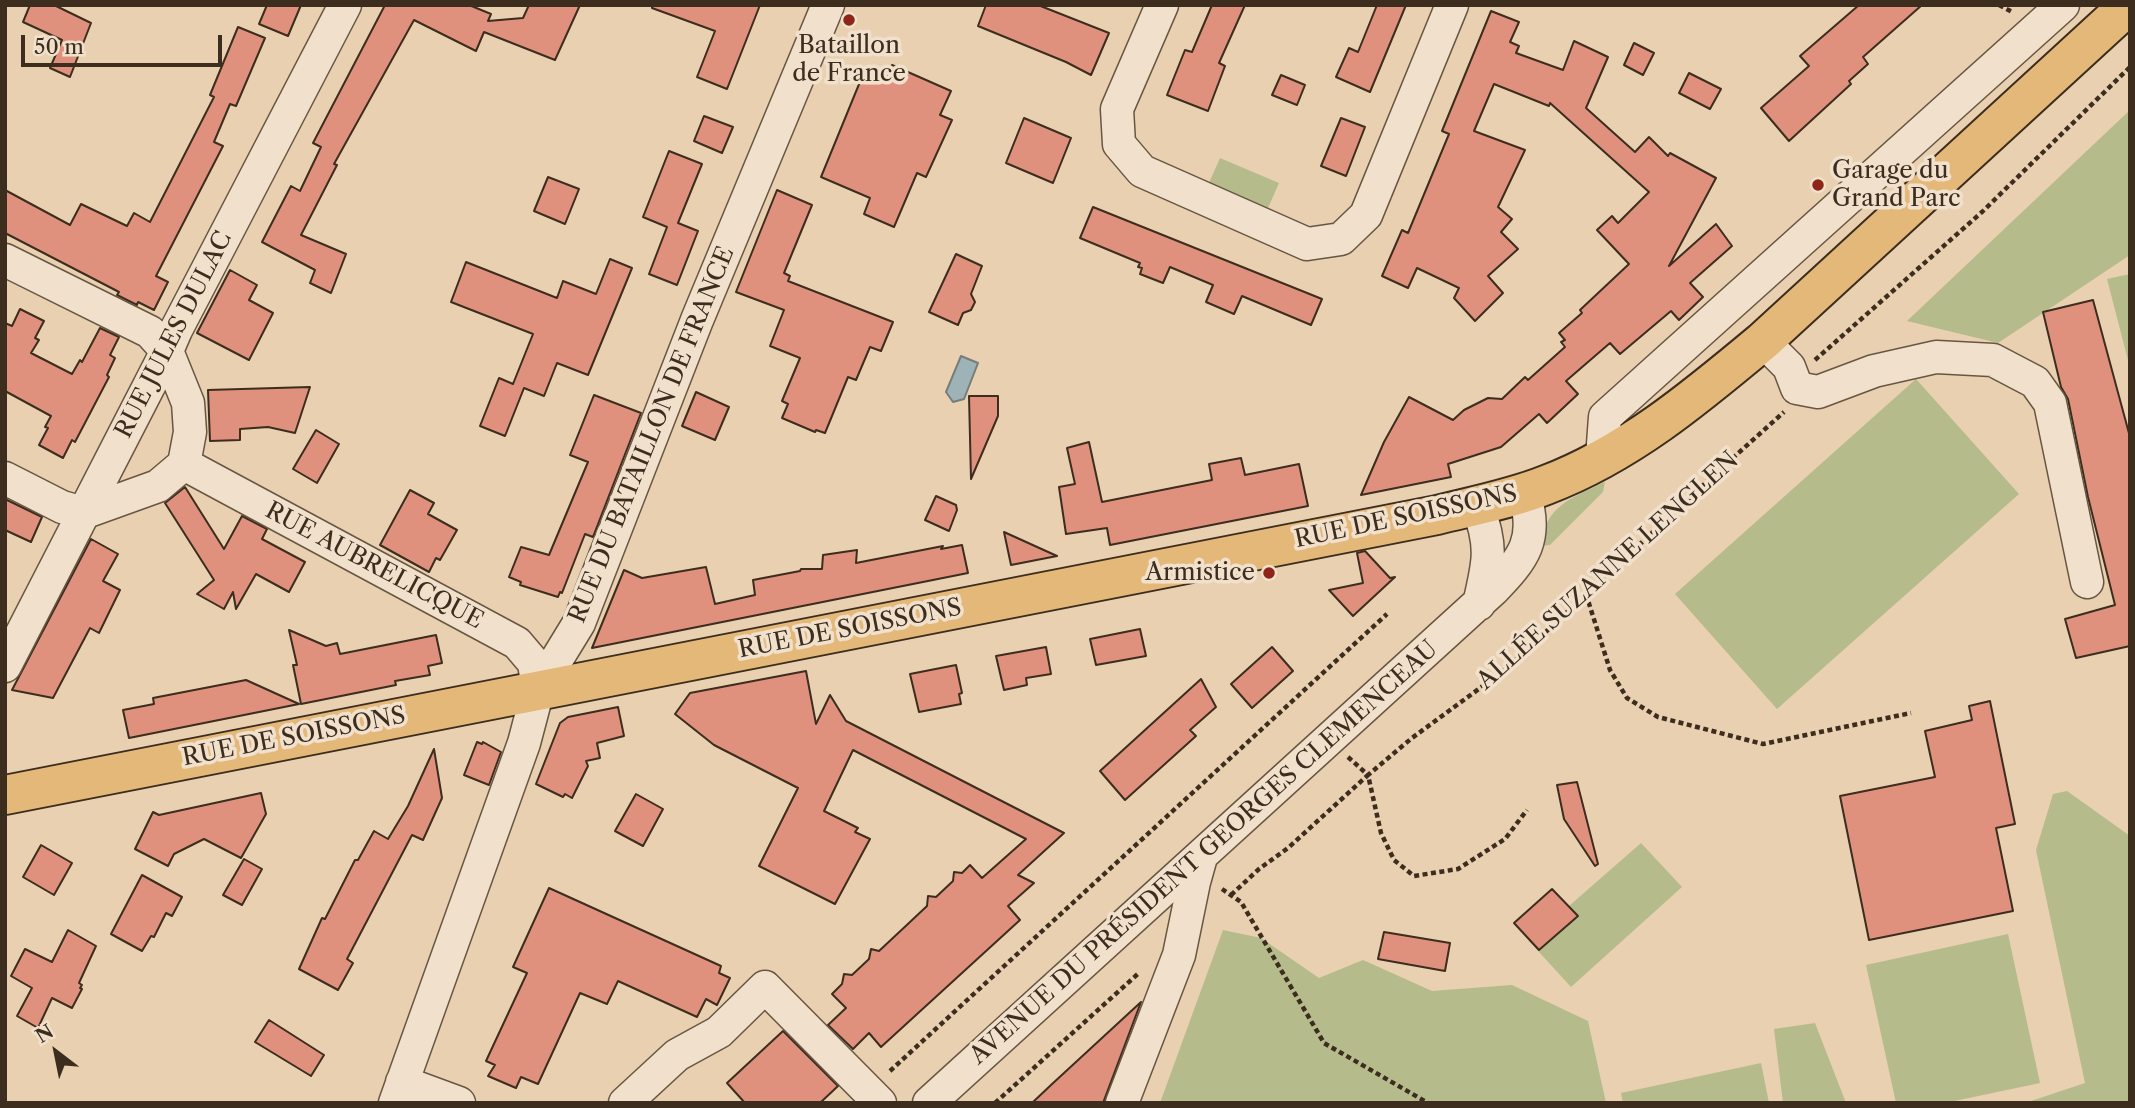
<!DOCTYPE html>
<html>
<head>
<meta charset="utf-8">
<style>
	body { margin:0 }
	#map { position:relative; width:2135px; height:1108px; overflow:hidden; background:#e8d0b0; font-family:"Libre Caslon Text",serif }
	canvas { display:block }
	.frame { position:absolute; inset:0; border:7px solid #3c2d1e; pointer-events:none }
	.north { position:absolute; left:21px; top:1017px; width:70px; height:70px; -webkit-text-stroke:5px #f0e0cc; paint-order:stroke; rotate:328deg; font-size:19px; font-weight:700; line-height:28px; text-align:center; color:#3c2d1e }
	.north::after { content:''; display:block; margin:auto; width:24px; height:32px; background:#3c2d1e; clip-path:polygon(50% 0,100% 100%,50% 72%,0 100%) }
	.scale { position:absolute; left:21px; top:35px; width:201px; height:32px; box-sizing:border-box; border:4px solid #3c2d1e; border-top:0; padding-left:9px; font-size:21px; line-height:24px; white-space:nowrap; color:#3c2d1e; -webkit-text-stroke:5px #f0e0cc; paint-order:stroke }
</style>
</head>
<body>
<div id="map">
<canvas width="2135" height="1108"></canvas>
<div class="frame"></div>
<div class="north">N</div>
<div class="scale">50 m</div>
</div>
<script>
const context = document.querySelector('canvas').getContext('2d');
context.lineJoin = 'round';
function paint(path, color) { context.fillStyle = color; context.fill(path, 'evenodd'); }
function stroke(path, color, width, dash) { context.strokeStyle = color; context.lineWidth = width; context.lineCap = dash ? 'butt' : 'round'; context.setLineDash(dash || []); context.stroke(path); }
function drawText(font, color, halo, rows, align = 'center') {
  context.font = font + ' "Libre Caslon Text",serif'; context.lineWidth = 7; context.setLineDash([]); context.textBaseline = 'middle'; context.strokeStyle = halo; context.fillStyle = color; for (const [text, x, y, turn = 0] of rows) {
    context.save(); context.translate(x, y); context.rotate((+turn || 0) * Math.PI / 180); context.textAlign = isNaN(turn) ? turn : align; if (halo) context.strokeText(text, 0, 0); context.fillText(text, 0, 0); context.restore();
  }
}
paint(new Path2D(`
	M 2130,110 L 2130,255 L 1998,343 L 1907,321 Z
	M 1220,158 L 1279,183 L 1268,208 L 1209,183 Z
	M 2130,274 L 2130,368 L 2107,279 Z
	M 1916,379 L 2019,494 L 1777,709 L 1675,594 Z
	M 1605,482 L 1603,492 L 1550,545 L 1538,546 C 1549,504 1569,499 1605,482 Z
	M 2067,791 L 2130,836 L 2130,1103 L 2025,1103 L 2085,1083 L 2036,850 L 2053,794 Z
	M 1641,843 L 1682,887 L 1571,987 L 1529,941 Z
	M 1223,930 L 1261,938 L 1319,978 L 1363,960 L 1432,991 L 1512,985 L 1588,1021 L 1606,1103 L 1160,1103 Z
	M 2008,934 L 2040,1083 L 1945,1103 L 1896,1103 L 1866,965 Z
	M 1815,1023 L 1846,1103 L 1783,1103 L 1774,1029 Z
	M 1761,1063 L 1769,1103 L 1623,1103 L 1621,1093 Z`), '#b6bb8b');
const water = new Path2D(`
	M 961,356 L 978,363 L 964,399 L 953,402 L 946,392 Z`);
paint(water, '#9eb3b8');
stroke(water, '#777d7a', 2);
const building = new Path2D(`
	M 30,5 L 54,5 L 91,23 L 70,77 L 50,68 L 62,40 L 23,22 Z
	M 267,5 L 301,5 L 288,36 L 259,24 Z
	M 385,5 L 469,5 L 491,14 L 488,21 L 523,18 L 529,5 L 580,5 L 555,60 L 484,32 L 476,51 L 414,20 L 334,164 L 337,165 L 301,235 L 346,254 L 331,293 L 310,283 L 315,270 L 262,242 L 291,186 L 300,191 L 321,147 L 313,143 Z
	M 652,5 L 760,5 L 727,89 L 697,77 L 715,31 L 652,8 Z
	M 986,5 L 1038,5 L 1109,33 L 1091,75 L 1066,62 L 978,26 Z
	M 1212,5 L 1245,5 L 1219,63 L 1225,66 L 1208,111 L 1167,95 L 1185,50 L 1192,52 Z
	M 1377,5 L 1406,5 L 1370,92 L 1336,77 L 1349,48 L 1358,52 Z
	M 1859,5 L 1922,5 L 1863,57 L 1868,64 L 1849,81 L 1851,84 L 1789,141 L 1761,108 L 1809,66 L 1800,56 Z
	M 1491,11 L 1519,22 L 1510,42 L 1519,46 L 1516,53 L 1563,70 L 1574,41 L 1608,57 L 1586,108 L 1635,152 L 1649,137 L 1668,156 L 1670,153 L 1716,178 L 1669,266 L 1716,224 L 1732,246 L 1690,283 L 1703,297 L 1679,320 L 1671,311 L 1620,354 L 1610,343 L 1566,381 L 1578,394 L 1547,423 L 1539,414 L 1501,447 L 1448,464 L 1451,477 L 1361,495 L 1384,442 L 1409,397 L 1453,420 L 1464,410 L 1488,398 L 1502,399 L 1525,377 L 1528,380 L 1565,347 L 1561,342 L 1565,340 L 1559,333 L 1582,313 L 1580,310 L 1629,264 L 1597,230 L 1612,216 L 1618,223 L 1649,192 L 1550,103 L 1549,106 L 1494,84 L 1474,131 L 1525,150 L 1498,207 L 1512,219 L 1501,232 L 1518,249 L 1488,276 L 1503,293 L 1475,321 L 1454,298 L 1459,288 L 1417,268 L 1408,288 L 1382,276 L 1402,230 L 1408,233 L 1449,134 L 1442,131 Z
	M 238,27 L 265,38 L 236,106 L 230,104 L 214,142 L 223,146 L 156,276 L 168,282 L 154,310 L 138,302 L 137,305 L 117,295 L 119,292 L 5,233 L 5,190 L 70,225 L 81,204 L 127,226 L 134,213 L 150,222 L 214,97 L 210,95 Z
	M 1634,43 L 1654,53 L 1643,75 L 1624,65 Z
	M 892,65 L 951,91 L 940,115 L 952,120 L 926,177 L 917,173 L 894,227 L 864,214 L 870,198 L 821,177 L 864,72 L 885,81 Z
	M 1689,73 L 1721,89 L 1710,109 L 1679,93 Z
	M 1281,75 L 1305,85 L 1297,105 L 1272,95 Z
	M 704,116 L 733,127 L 722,153 L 694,141 Z
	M 1024,118 L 1071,138 L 1053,183 L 1006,163 Z
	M 1341,118 L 1365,127 L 1346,176 L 1321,166 Z
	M 669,151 L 702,164 L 678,223 L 698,231 L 677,285 L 649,274 L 667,227 L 643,217 Z
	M 548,177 L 579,189 L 565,224 L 534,211 Z
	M 777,190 L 812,205 L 784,273 L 790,276 L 788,281 L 893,322 L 881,351 L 870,347 L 856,380 L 848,377 L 825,433 L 816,430 L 815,432 L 782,418 L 788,404 L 782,401 L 800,358 L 770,346 L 784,310 L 736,292 Z
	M 1093,207 L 1322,299 L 1311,325 L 1242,296 L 1234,314 L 1206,302 L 1213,285 L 1170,267 L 1163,283 L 1140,274 L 1142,268 L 1138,267 L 1140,263 L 1080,238 Z
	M 956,254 L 982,266 L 971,294 L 975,302 L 971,310 L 963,313 L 958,325 L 929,312 Z
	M 610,259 L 632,268 L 588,375 L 557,363 L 544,396 L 524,388 L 505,436 L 480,426 L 499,378 L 513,384 L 533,334 L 451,302 L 466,262 L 557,298 L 563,281 L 596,294 Z
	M 230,270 L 257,285 L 249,300 L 273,313 L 249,360 L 197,333 Z
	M 2093,300 L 2130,437 L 2130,646 L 2076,658 L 2065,619 L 2115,605 L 2088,497 L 2068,399 L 2061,387 L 2043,312 Z
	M 20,309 L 44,321 L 35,338 L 39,340 L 31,353 L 72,374 L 80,360 L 82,362 L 100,328 L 119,337 L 110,355 L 115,358 L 107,375 L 109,377 L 75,442 L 72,440 L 63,458 L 39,445 L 48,428 L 45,427 L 51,416 L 5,391 L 5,323 L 12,326 Z
	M 310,387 L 295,433 L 268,427 L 240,429 L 240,440 L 210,441 L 208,390 Z
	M 696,392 L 729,407 L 715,440 L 682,426 Z
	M 594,395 L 641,413 L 593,537 L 585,534 L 562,593 L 560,592 L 558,597 L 520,585 L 521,582 L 509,577 L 521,547 L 549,555 L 588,462 L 570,455 Z
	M 969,396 L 998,396 L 998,416 L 971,479 Z
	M 316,430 L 339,444 L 317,483 L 293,469 Z
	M 1089,442 L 1102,502 L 1212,480 L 1209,464 L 1241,458 L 1245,475 L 1299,464 L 1308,506 L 1110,545 L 1107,528 L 1066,534 L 1059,487 L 1075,484 L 1067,448 Z
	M 185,487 L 224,549 L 242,516 L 267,529 L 262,539 L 305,562 L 289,592 L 256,574 L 236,609 L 233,592 L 224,609 L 197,594 L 214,580 L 165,503 Z
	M 410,490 L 434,503 L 428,514 L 457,530 L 440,560 L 436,558 L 429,572 L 380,545 Z
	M 936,496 L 956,505 L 957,510 L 949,531 L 925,520 Z
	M 5,499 L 42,517 L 31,542 L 5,530 Z
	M 1004,532 L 1057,556 L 1011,565 Z
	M 91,539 L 118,554 L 103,581 L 120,590 L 99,633 L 90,628 L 53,698 L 12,690 Z
	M 962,545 L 968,573 L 592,648 L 624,570 L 642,578 L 706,567 L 715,604 L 755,595 L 753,580 L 800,571 L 801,569 L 822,569 L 823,555 L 857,550 L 856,563 L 943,546 L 941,549 Z
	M 1365,551 L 1390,578 L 1395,577 L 1353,616 L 1329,590 L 1363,583 L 1357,553 Z
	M 1140,629 L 1146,656 L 1096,665 L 1090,639 Z
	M 289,630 L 326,646 L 337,643 L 340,654 L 436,635 L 442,663 L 428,666 L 430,675 L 395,681 L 396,685 L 301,704 L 293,665 L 297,665 Z
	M 1046,647 L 1051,674 L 1026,678 L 1027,685 L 1004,690 L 996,656 Z
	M 1272,647 L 1293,671 L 1252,708 L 1231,684 Z
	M 956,665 L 962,693 L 959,694 L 961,704 L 919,712 L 910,674 Z
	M 806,671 L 816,724 L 830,695 L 846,721 L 1064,833 L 1018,875 L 1034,883 L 1008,906 L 1020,920 L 881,1047 L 869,1033 L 853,1049 L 828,1025 L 846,1008 L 832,994 L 842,984 L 844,974 L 852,975 L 869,959 L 871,949 L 879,951 L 910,922 L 927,906 L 928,896 L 936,897 L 953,881 L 954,872 L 962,873 L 970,865 L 982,878 L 1026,839 L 853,750 L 824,811 L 858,828 L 855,832 L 870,839 L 835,904 L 759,866 L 798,788 L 714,745 L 675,714 L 690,693 Z
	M 1201,679 L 1216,707 L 1190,730 L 1196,736 L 1125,800 L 1100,771 Z
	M 246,680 L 299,704 L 129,738 L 123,710 L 154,704 L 153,698 Z
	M 1990,701 L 2015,824 L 1996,828 L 2013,911 L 1869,940 L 1840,796 L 1935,777 L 1925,731 L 1972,720 L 1969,706 Z
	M 618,707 L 624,736 L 597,743 L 600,758 L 586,761 L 588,766 L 572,798 L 565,794 L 563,797 L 536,784 L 560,723 L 568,717 Z
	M 477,742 L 482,744 L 483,742 L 501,752 L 489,785 L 464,775 Z
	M 434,749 L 442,798 L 423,840 L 412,835 L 347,959 L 353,963 L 338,990 L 299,969 L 322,918 L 325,919 L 355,860 L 358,860 L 374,831 L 388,839 L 408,806 Z
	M 1577,782 L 1598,864 L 1595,866 L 1564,819 L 1557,785 Z
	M 261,793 L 266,814 L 241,858 L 204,839 L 174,854 L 168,866 L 135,849 L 153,812 L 159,815 Z
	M 636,794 L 663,809 L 643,846 L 615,831 Z
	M 41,845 L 72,863 L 54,895 L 23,877 Z
	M 244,859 L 262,869 L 242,905 L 223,895 Z
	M 142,875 L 182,897 L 172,916 L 166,913 L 154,937 L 151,936 L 142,951 L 111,934 Z
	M 549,888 L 721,966 L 719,973 L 730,978 L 717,1005 L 706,999 L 697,1017 L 618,981 L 607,1004 L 580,993 L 538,1084 L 521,1077 L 516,1088 L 488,1076 L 495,1065 L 486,1061 L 527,973 L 513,967 Z
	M 1552,889 L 1578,916 L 1539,950 L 1514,923 Z
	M 68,930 L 96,946 L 79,983 L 82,985 L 80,988 L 82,989 L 72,1008 L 52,998 L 38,1028 L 17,1016 L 32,988 L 11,976 L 25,949 L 52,962 Z
	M 1384,932 L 1450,943 L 1445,971 L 1378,959 Z
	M 1141,1002 L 1103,1103 L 1032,1103 L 1051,1085 Z
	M 269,1020 L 324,1055 L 311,1076 L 255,1042 Z
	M 783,1031 L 838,1086 L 820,1103 L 745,1103 L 727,1083 Z`);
paint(building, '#e0917e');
stroke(building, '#3c2d1e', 2);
const minor = new Path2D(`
	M 1162,5 L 1117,109 L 1119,144 L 1142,171 L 1307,244 L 1341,239 L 1366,215 L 1452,5
	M 5,260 L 150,332 L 167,351 L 188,403 L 190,432 L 184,464 L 158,486 L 83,513 L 62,507 L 5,478
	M 1763,341 L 1789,367 L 1797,388 L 1818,392 L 1874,371 L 1936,357 L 1993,360 L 2035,382 L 2050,403 L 2087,582
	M 1602,458 L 1605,417 L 2063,5
	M 184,464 L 517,643 L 534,663 L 538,690
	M 1477,505 C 1493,546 1489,562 1479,604
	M 5,666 L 167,351 L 176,330 L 345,5
	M 402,1082 L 459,1103
	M 395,1103 L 524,743 L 538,690 L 579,623 L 697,320 L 828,5
	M 625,1103 L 677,1055 L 719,1032 L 765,987 L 880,1103
	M 929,1103 L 1493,590 C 1524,558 1539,539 1524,493
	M 1122,1103 L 1179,955 L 1194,882 L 1201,857`);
const major = new Path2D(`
	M 5,795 L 1437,515 C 1473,506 1511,499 1546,485 C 1628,454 1696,397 1763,341 L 2129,5`);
stroke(minor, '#675642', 35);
stroke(major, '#3c2d1e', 42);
stroke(new Path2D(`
	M 1999,5 L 2014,13
	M 1815,360 L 1982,212 L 2130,67
	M 1586,594 L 1610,670 L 1627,698 L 1658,717 L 1763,744 L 1911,713
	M 1348,757 L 1368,775 L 1412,738 L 1506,669 L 1715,474 L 1784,412
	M 1222,889 L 1241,902 L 1324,1043 L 1428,1103
	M 1231,895 L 1259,869 L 1288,848 L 1368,775 L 1381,833 L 1394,860 L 1414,876 L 1458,869 L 1505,839 L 1527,810
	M 890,1071 L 1387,614
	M 995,1103 L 1140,972`), '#3c2d1e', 4.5, [5, 3.5]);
stroke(minor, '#f0e0cc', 32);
stroke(major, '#e4b878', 38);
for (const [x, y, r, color] of [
	[849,20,7,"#8f2418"],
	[1818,185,7,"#8f2418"],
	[1269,573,7,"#8f2418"]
]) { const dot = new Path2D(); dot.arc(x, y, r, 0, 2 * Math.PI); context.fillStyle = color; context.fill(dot); stroke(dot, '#f0e0cc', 2.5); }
drawText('24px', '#3c2d1e', '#f0e0cc', [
	["Bataillon",849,46],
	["de France",849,74],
	["Garage du",1832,171,"left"],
	["Grand Parc",1832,199,"left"],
	["Armistice",1255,573,"right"]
]);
drawText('24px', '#3c2d1e', '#f0e0cc', [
	["RUE JULES DULAC",174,335,-63],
	["RUE DU BATAILLON DE FRANCE",652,435,-68],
	["RUE DE SOISSONS",1406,517,-12],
	["RUE AUBRELICQUE",374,566,28],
	["ALLÉE SUZANNE LENGLEN",1608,571,-42],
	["RUE DE SOISSONS",850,629,-11],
	["RUE DE SOISSONS",294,737,-11],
	["AVENUE DU PRÉSIDENT GEORGES CLEMENCEAU",1204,853,-42]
]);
</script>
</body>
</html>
